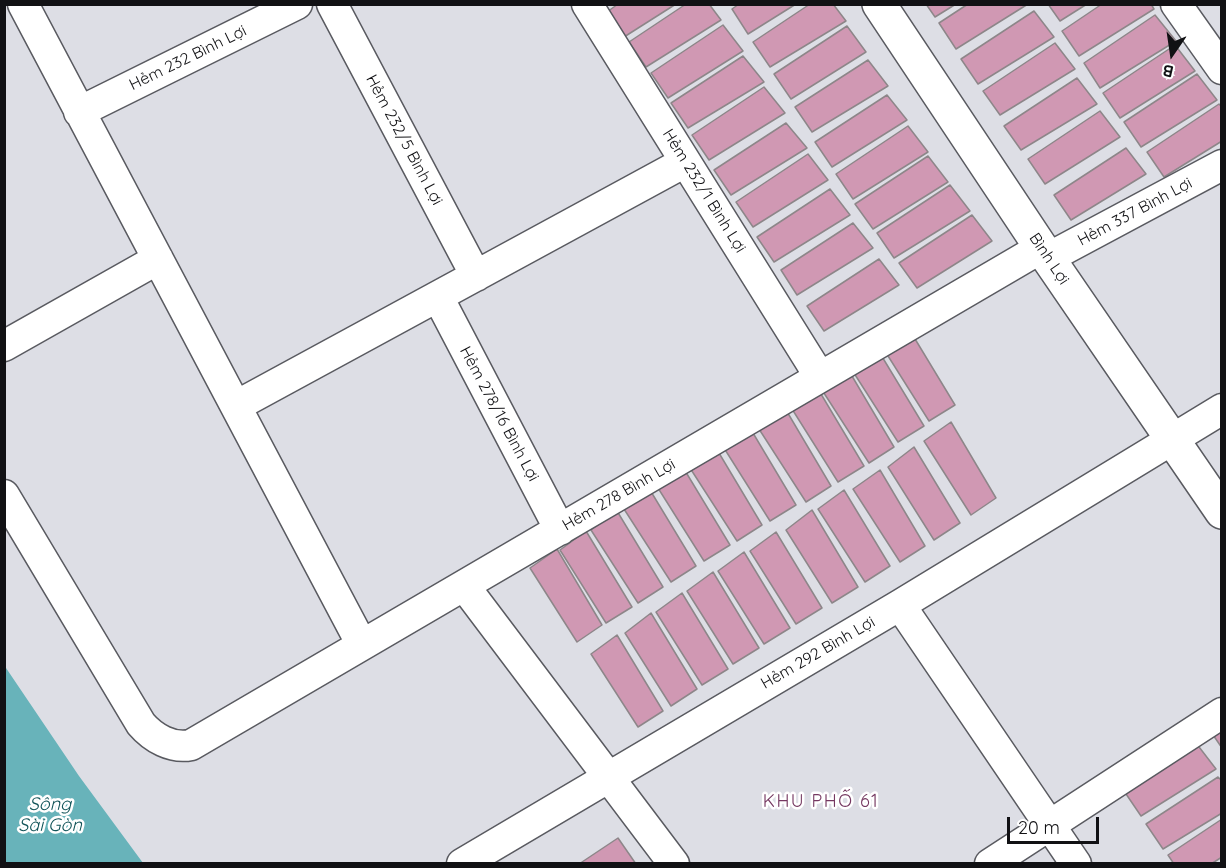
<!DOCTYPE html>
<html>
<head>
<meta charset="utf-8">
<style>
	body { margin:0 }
	#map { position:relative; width:1226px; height:868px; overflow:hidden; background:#dddee5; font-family:Quicksand,sans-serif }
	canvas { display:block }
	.frame { position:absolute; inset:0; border:6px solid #111114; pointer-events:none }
	.north { position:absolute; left:1142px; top:24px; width:60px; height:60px; -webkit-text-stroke:4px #fff; paint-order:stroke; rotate:193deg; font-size:16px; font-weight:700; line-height:24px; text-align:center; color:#111114 }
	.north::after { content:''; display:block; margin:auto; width:21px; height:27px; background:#111114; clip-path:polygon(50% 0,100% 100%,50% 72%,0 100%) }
	.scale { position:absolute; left:1007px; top:817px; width:92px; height:27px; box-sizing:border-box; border:3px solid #111114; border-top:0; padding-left:8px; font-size:18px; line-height:21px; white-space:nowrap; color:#111114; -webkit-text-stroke:4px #fff; paint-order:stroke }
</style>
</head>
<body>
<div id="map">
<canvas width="1226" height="868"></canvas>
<div class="frame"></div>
<div class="north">B</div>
<div class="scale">20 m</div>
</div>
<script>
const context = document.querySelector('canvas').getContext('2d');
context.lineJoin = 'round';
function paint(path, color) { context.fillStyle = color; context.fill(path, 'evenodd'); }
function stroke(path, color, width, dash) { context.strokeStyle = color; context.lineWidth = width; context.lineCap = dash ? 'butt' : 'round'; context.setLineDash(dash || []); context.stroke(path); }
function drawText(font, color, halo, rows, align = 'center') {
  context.font = font + ' Quicksand,sans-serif'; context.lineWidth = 5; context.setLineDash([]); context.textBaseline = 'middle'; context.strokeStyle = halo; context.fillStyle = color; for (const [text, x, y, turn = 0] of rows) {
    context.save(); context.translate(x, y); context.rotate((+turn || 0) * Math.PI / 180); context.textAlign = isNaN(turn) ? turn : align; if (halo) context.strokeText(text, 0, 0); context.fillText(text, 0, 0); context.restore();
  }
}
paint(new Path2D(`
	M 4,665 L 79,776 L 143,863 L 5,863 Z`), '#68b3ba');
const building = new Path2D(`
	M 618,4 L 676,4 L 624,37 L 607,12 Z
	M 686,4 L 709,4 L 721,20 L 646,67 L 629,42 Z
	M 739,4 L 796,4 L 748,34 L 732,9 Z
	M 810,4 L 833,4 L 846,21 L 770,67 L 753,42 Z
	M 926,4 L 956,4 L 935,17 Z
	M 968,4 L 1028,4 L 956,49 L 939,23 Z
	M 1048,4 L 1087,4 L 1060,21 Z
	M 1102,4 L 1151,4 L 1154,9 L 1079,56 L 1062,31 Z
	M 1034,11 L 1054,37 L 978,84 L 961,59 Z
	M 1155,15 L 1176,41 L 1100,88 L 1084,63 Z
	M 723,25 L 743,51 L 668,98 L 651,73 Z
	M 847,26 L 866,52 L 791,99 L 774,74 Z
	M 1055,43 L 1075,69 L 1000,115 L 983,91 Z
	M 1175,45 L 1195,71 L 1120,118 L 1103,93 Z
	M 743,56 L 764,82 L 688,128 L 671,103 Z
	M 868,60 L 888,86 L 812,132 L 795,107 Z
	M 1197,74 L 1217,100 L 1141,147 L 1124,122 Z
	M 1077,78 L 1097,104 L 1021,150 L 1004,126 Z
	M 764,87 L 785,113 L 709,160 L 692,135 Z
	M 887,95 L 907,120 L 832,167 L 815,142 Z
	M 1219,104 L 1222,107 L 1222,141 L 1164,177 L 1147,152 Z
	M 1100,111 L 1120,137 L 1045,184 L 1028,159 Z
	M 786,123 L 807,148 L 731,195 L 714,170 Z
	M 908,126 L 928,152 L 853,199 L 836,174 Z
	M 1126,148 L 1146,174 L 1071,220 L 1054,195 Z
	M 808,154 L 828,180 L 753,227 L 736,202 Z
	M 928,156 L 948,182 L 873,229 L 855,204 Z
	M 950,185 L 970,211 L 894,258 L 877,233 Z
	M 830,189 L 850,215 L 774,262 L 757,237 Z
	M 972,215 L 992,241 L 917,288 L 899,263 Z
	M 853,223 L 873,248 L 797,295 L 781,270 Z
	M 879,259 L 899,285 L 824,331 L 807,306 Z
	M 909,329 L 955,405 L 929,421 L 883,348 Z
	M 878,350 L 924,426 L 898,442 L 852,370 Z
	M 849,371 L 894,447 L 869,463 L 822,390 Z
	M 818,389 L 864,466 L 838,482 L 792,409 Z
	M 786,410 L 831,486 L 806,502 L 759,429 Z
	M 951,422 L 996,498 L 971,515 L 924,441 Z
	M 750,428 L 796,505 L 770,521 L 724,448 Z
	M 914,447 L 960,523 L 934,540 L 888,467 Z
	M 716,448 L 762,525 L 737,541 L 690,468 Z
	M 684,469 L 730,545 L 704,561 L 658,488 Z
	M 880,470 L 925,546 L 900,562 L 853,489 Z
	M 650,490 L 696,566 L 671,582 L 624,509 Z
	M 844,490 L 890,566 L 865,582 L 818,509 Z
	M 812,510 L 858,587 L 832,603 L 786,530 Z
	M 617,511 L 663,587 L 638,603 L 591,530 Z
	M 586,531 L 632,607 L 606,623 L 560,550 Z
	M 776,532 L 822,608 L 796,624 L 750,551 Z
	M 557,549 L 602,625 L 577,642 L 530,568 Z
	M 744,552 L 790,628 L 764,644 L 718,571 Z
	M 713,572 L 759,648 L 733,664 L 687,591 Z
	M 682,593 L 728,669 L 702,685 L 656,612 Z
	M 651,613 L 697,689 L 671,706 L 625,633 Z
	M 617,635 L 663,711 L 638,727 L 591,654 Z
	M 1222,721 L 1222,748 L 1209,729 Z
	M 1196,743 L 1216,769 L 1141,816 L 1124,791 Z
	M 1218,777 L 1222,781 L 1222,813 L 1163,849 L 1146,824 Z
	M 1222,819 L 1222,857 L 1211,864 L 1174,864 L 1168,855 Z
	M 618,838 L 636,864 L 579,864 Z`);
paint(building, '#d098b3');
stroke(building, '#8d8689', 1.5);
const minor = new Path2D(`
	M 23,4 L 362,645
	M 332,4 L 476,276
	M 587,4 L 820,377
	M 1176,4 L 1222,69
	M 79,112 L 297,4
	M 1048,258 L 1222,165
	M 438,297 L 560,530
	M 4,346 L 158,259
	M 236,406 L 685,162
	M 4,495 L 141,724 C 153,738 172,749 191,745 L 1041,248
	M 465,587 L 674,864
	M 900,605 L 1076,864
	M 462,864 L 900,605 L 1222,409
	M 990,864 L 1222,713`);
const tertiary = new Path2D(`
	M 879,4 L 1048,258 L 1222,512`);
stroke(minor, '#595a60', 33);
stroke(tertiary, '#595a60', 36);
stroke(minor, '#fff', 30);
stroke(tertiary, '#fff', 33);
drawText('16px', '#111114', '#fff', [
	["Hẻm 232 Bình Lợi",188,58,-26],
	["Hẻm 232/5 Bình Lợi",404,140,62],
	["Hẻm 232/1 Bình Lợi",704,191,58],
	["Hẻm 337 Bình Lợi",1135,212,-28],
	["Bình Lợi",1049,259,56],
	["Hẻm 278/16 Bình Lợi",499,414,62],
	["Hẻm 278 Bình Lợi",619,495,-30],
	["Hẻm 292 Bình Lợi",818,653,-30]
]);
context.letterSpacing = '1.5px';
drawText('18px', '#753861', '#fff', [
	["KHU PHỐ 61",821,802]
]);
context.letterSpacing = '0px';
drawText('italic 18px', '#105358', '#fff', [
	["Sông",50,805],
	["Sài Gòn",50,826]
]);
</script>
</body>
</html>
